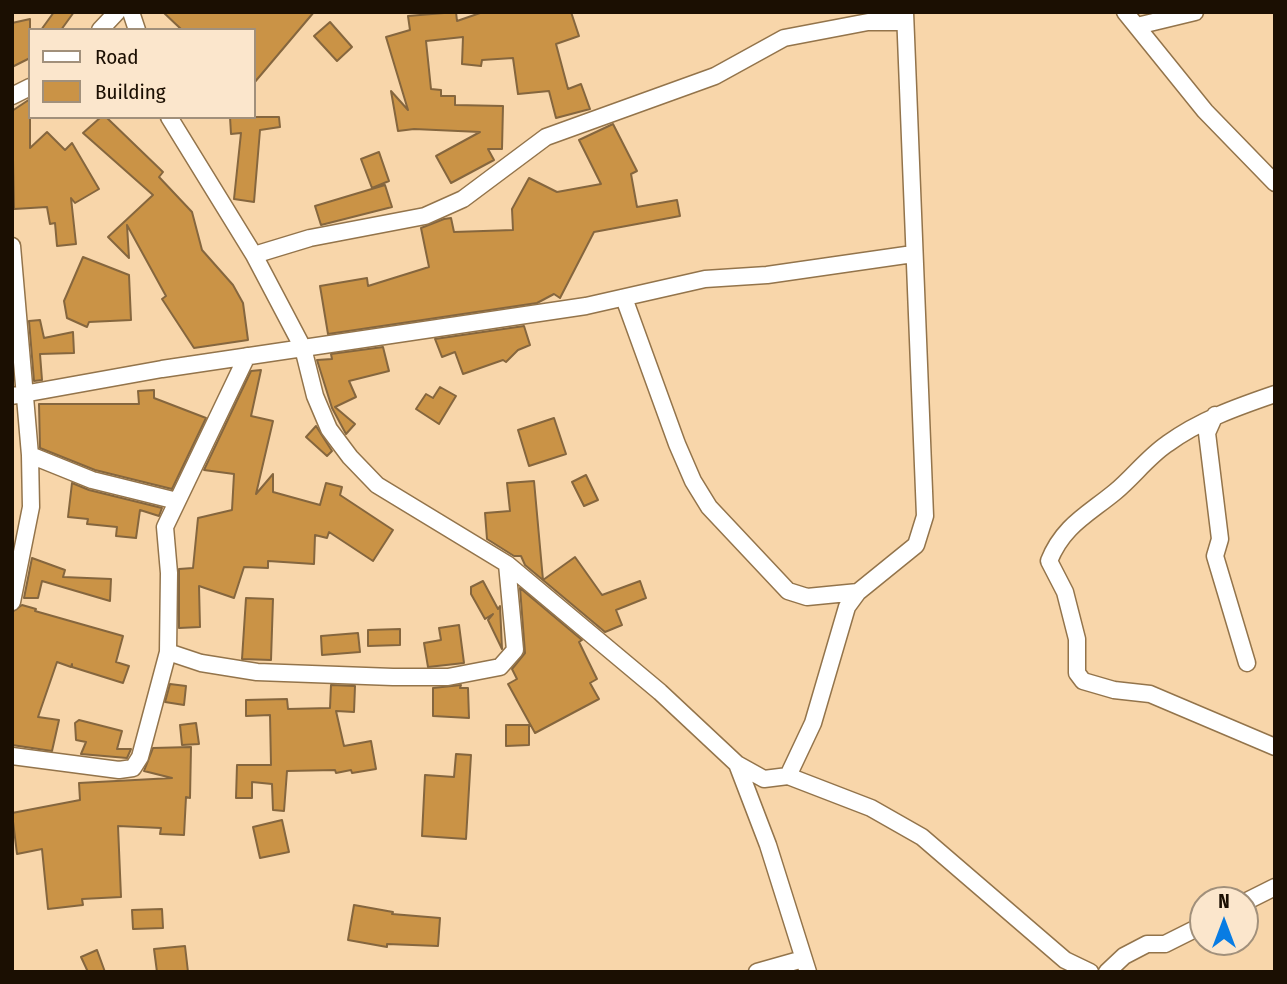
<!DOCTYPE html>
<html>
<head>
<meta charset="utf-8">
<style>
	body { margin:0 }
	#map { position:relative; width:1287px; height:984px; overflow:hidden; background:#f8d6aa; font-family:"Fira Sans Condensed",sans-serif }
	canvas { display:block }
	.frame { position:absolute; inset:0; border:14px solid #1b0f02; pointer-events:none }
	.legend { position:absolute; left:28px; top:28px; width:228px; height:91px; box-sizing:border-box; background:#fbe6cc; border:2px solid #a1907b; margin:0; padding:9px 12px; list-style:none; font-size:21px; color:#1b0f02 }
	.legend li { display:flex; align-items:center; gap:14px; height:35px }
	.legend b { width:35px; border:2px solid #a1907b }
	.north { position:absolute; left:1189px; top:886px; width:70px; height:70px; box-sizing:border-box; background:#fbe6cc; border:2px solid #a1907b; border-radius:50%; rotate:0deg; font-size:19px; font-weight:700; line-height:28px; text-align:center; color:#1b0f02 }
	.north::after { content:''; display:block; margin:auto; width:24px; height:32px; background:#087ce3; clip-path:polygon(50% 0,100% 100%,50% 72%,0 100%) }
</style>
</head>
<body>
<div id="map">
<canvas width="1287" height="984"></canvas>
<div class="frame"></div>
<ul class="legend">
<li><b style="height:9px;background:#fff"></b>Road</li>
<li><b style="height:19px;background:#ca9346"></b>Building</li>
</ul>
<div class="north">N</div>
</div>
<script>
const context = document.querySelector('canvas').getContext('2d');
context.lineJoin = 'round';
function paint(path, color) { context.fillStyle = color; context.fill(path, 'evenodd'); }
function stroke(path, color, width, dash) { context.strokeStyle = color; context.lineWidth = width; context.lineCap = dash ? 'butt' : 'round'; context.setLineDash(dash || []); context.stroke(path); }
const building = new Path2D(`
	M 54,12 L 74,12 L 61,30 L 41,30 Z
	M 163,12 L 314,12 L 254,83 L 254,30 L 182,30 Z
	M 456,12 L 457,21 L 483,12 L 571,12 L 579,36 L 556,44 L 568,89 L 581,84 L 590,109 L 556,118 L 549,91 L 518,94 L 513,58 L 482,60 L 481,66 L 462,64 L 463,37 L 426,41 L 431,89 L 441,90 L 441,96 L 455,96 L 455,105 L 503,106 L 502,149 L 488,149 L 494,160 L 451,183 L 436,156 L 480,132 L 414,129 L 398,131 L 391,91 L 408,110 L 386,37 L 410,30 L 408,16 Z
	M 30,19 L 30,58 L 12,67 L 12,23 Z
	M 330,22 L 352,47 L 337,61 L 314,36 Z
	M 30,99 L 30,148 L 47,132 L 65,150 L 72,143 L 99,189 L 75,203 L 71,198 L 76,244 L 57,246 L 55,223 L 50,224 L 47,207 L 14,209 L 12,111 Z
	M 101,117 L 106,117 L 163,172 L 159,177 L 192,212 L 202,250 L 233,285 L 243,303 L 248,340 L 194,348 L 162,299 L 166,296 L 127,225 L 129,258 L 108,237 L 153,195 L 83,133 Z
	M 230,117 L 279,117 L 280,127 L 260,130 L 254,202 L 234,199 L 241,133 L 231,134 Z
	M 613,124 L 637,171 L 631,174 L 637,207 L 677,200 L 680,216 L 594,232 L 560,298 L 554,294 L 537,303 L 328,334 L 320,286 L 367,278 L 368,286 L 429,267 L 421,228 L 444,219 L 451,218 L 454,232 L 513,230 L 512,209 L 529,178 L 557,192 L 601,184 L 579,140 Z
	M 379,152 L 389,181 L 372,188 L 361,159 Z
	M 385,185 L 392,207 L 321,225 L 315,206 Z
	M 83,257 L 129,275 L 131,320 L 89,322 L 87,327 L 67,318 L 64,301 Z
	M 40,320 L 44,338 L 73,332 L 74,353 L 40,354 L 42,380 L 34,381 L 29,321 Z
	M 524,326 L 530,345 L 518,350 L 506,362 L 503,360 L 463,374 L 455,352 L 442,357 L 435,339 Z
	M 383,347 L 389,371 L 349,381 L 356,397 L 335,407 L 355,424 L 346,434 L 332,408 L 317,360 L 332,359 L 331,354 Z
	M 261,370 L 251,416 L 273,421 L 256,494 L 273,474 L 273,492 L 320,505 L 326,483 L 342,487 L 340,495 L 393,530 L 373,561 L 329,532 L 327,538 L 315,535 L 314,564 L 268,561 L 268,568 L 244,567 L 234,598 L 199,586 L 200,627 L 179,628 L 179,569 L 193,568 L 198,518 L 232,510 L 234,474 L 204,470 L 251,371 Z
	M 440,387 L 456,396 L 439,424 L 416,409 L 426,394 L 433,398 Z
	M 154,390 L 154,398 L 206,418 L 172,489 L 95,470 L 40,448 L 39,404 L 139,404 L 138,391 Z
	M 554,418 L 566,454 L 529,466 L 518,430 Z
	M 316,426 L 332,451 L 327,456 L 306,437 Z
	M 586,475 L 598,500 L 584,506 L 572,482 Z
	M 534,481 L 543,580 L 575,557 L 602,595 L 640,581 L 646,598 L 616,610 L 622,625 L 605,632 L 525,565 L 521,556 L 514,556 L 487,539 L 485,513 L 510,511 L 507,483 Z
	M 72,483 L 89,490 L 162,508 L 159,516 L 140,510 L 136,538 L 116,536 L 117,527 L 87,524 L 88,519 L 68,517 Z
	M 32,558 L 65,570 L 63,577 L 111,579 L 110,601 L 42,581 L 38,598 L 24,598 Z
	M 483,581 L 498,609 L 500,606 L 502,649 L 488,620 L 493,614 L 485,619 L 471,594 L 471,587 Z
	M 520,588 L 582,640 L 579,642 L 597,679 L 590,683 L 599,699 L 535,733 L 508,684 L 517,679 L 512,669 L 525,653 Z
	M 246,598 L 273,599 L 271,660 L 242,659 Z
	M 22,605 L 36,609 L 35,611 L 123,636 L 116,662 L 129,666 L 123,683 L 72,667 L 72,664 L 71,667 L 57,662 L 38,717 L 59,720 L 52,751 L 12,745 L 12,612 Z
	M 459,625 L 464,663 L 428,667 L 424,643 L 441,640 L 439,628 Z
	M 400,629 L 400,645 L 368,646 L 368,630 Z
	M 358,633 L 360,652 L 322,655 L 321,636 Z
	M 170,684 L 186,686 L 184,705 L 165,702 Z
	M 331,685 L 355,686 L 354,712 L 336,711 L 344,746 L 371,741 L 376,769 L 352,773 L 351,770 L 336,773 L 335,770 L 287,771 L 284,811 L 273,810 L 272,784 L 252,782 L 252,798 L 236,798 L 237,765 L 271,765 L 270,715 L 246,716 L 246,700 L 287,699 L 288,709 L 330,708 Z
	M 461,685 L 460,688 L 468,688 L 469,718 L 433,716 L 433,688 Z
	M 79,720 L 122,731 L 117,749 L 131,749 L 127,758 L 81,754 L 86,742 L 76,740 L 75,723 Z
	M 196,723 L 199,744 L 182,745 L 180,725 Z
	M 506,725 L 529,725 L 529,745 L 506,746 Z
	M 191,747 L 190,798 L 186,797 L 184,835 L 160,834 L 161,828 L 118,826 L 121,897 L 82,899 L 83,905 L 48,909 L 42,849 L 17,854 L 12,813 L 80,800 L 79,783 L 172,778 L 144,771 L 153,748 Z
	M 456,754 L 471,755 L 466,839 L 422,836 L 425,775 L 454,777 Z
	M 282,820 L 289,852 L 260,858 L 253,827 Z
	M 354,905 L 393,912 L 392,914 L 440,918 L 438,946 L 387,944 L 387,947 L 348,940 Z
	M 162,909 L 163,928 L 133,929 L 132,910 Z
	M 185,946 L 188,972 L 157,972 L 154,949 Z
	M 97,950 L 105,972 L 88,972 L 81,957 Z`);
paint(building, '#ca9346');
stroke(building, '#85663e', 2);
const minor = new Path2D(`
	M 131,12 L 137,30
	M 1125,12 L 1205,111 L 1275,183
	M 1137,26 L 1195,12
	M 100,30 L 117,12
	M 12,96 L 30,87
	M 169,117 L 254,255 L 303,348 L 315,396 L 329,429 L 350,457 L 377,485 L 507,564 L 660,692 L 737,764 L 764,779 L 788,776 L 871,808 L 922,837 L 1065,960 L 1090,972
	M 12,246 L 30,455 L 31,507 L 12,602
	M 254,255 L 310,238 L 425,216 L 463,199 L 546,137 L 715,76 L 784,38 L 868,22 L 905,22
	M 624,298 L 677,444 L 693,481 L 709,507 L 788,591 L 807,597 L 858,592
	M 1275,394 C 1237,407 1200,420 1167,444 C 1148,457 1133,477 1115,492 C 1087,515 1063,526 1049,561 L 1065,592 L 1077,639 L 1077,673 L 1083,681 L 1114,690 L 1150,694 L 1275,747
	M 12,396 L 162,369 L 586,306 L 705,279 L 767,275 L 913,254
	M 1215,415 L 1207,433 L 1220,539 L 1215,556 L 1247,663
	M 30,455 L 92,480 L 177,501
	M 168,652 L 201,663 L 257,672 L 393,677 L 448,677 L 500,667 L 515,650 L 507,564
	M 12,756 L 119,770 L 133,768 L 140,757 L 168,652 L 169,573 L 165,527 L 247,356
	M 737,764 L 768,845 L 808,972
	M 788,776 L 813,723 L 847,607 L 858,592 L 916,545 L 925,516 L 905,12
	M 1245,902 L 1275,887
	M 757,972 L 803,959
	M 1107,972 L 1124,956 L 1147,944 L 1165,944 L 1203,925`);
stroke(minor, '#93744b', 19);
stroke(minor, '#fff', 16);
</script>
</body>
</html>
